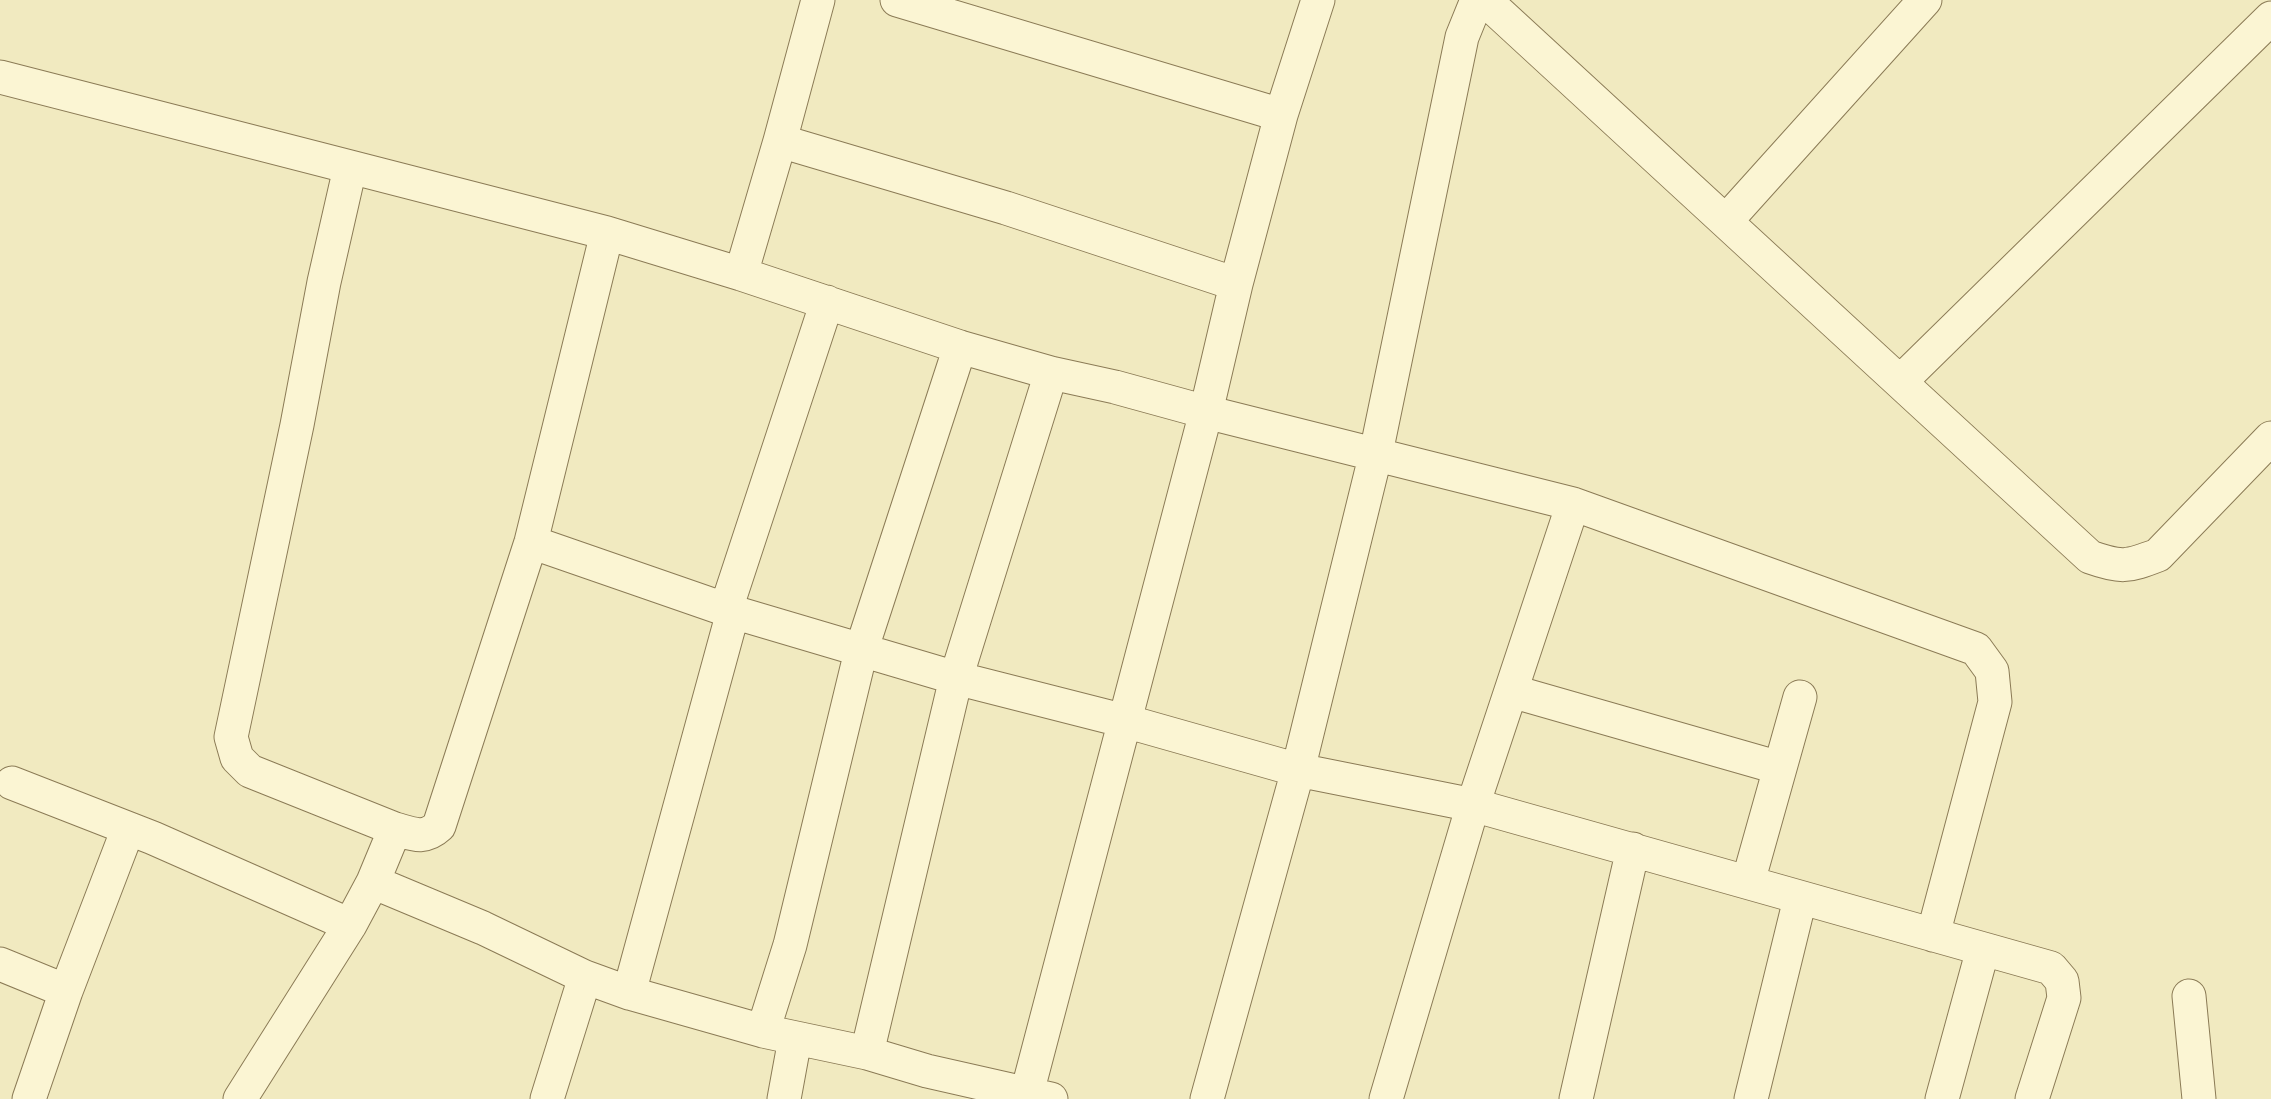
<!DOCTYPE html>
<html>
<head>
<meta charset="utf-8">
<style>
	body { margin:0 }
	canvas { display:block; background:#f1eac0 }
</style>
</head>
<body>
<canvas width="2271" height="1099"></canvas>
<script>
const context = document.querySelector('canvas').getContext('2d');
context.lineJoin = 'round';
function stroke(path, color, width, dash) { context.strokeStyle = color; context.lineWidth = width; context.lineCap = dash ? 'butt' : 'round'; context.setLineDash(dash || []); context.stroke(path); }
const minor = new Path2D(`
	M 897,0 L 1281,115
	M 1485,0 L 2090,557 C 2121,568 2127,567 2158,555 L 2271,438
	M 0,77 L 607,233 L 741,274 L 960,347 L 1051,373 L 1115,387 L 1206,412 L 1573,504 L 1976,649 L 1992,671 L 1995,702 L 1933,935
	M 780,141 L 1006,208 L 1236,284
	M 350,168 L 324,282 L 297,425 L 231,737 L 237,758 L 250,771 L 395,829
	M 1726,221 L 1925,0
	M 741,274 L 780,141 L 818,0
	M 1900,382 L 2271,18
	M 531,542 L 733,612 L 956,678 L 1125,721 L 1298,770 L 1473,805 L 2051,968 L 2062,981 L 2064,998 L 2032,1099
	M 726,609 L 827,302
	M 1511,691 L 1780,768
	M 12,783 L 153,838 L 350,925
	M 373,882 L 483,928 L 585,977 L 629,993 L 763,1031 L 867,1053 L 927,1071 L 1051,1099
	M 1748,882 L 1800,697
	M 0,964 L 66,991
	M 629,993 L 733,612
	M 2189,996 L 2199,1099
	M 763,1031 L 790,945 L 861,651 L 960,347
	M 867,1053 L 956,678 L 1051,373
	M 1027,1093 L 1206,412 L 1236,284 L 1281,115 L 1318,0
	M 29,1099 L 66,991 L 128,829
	M 240,1099 L 350,925 L 373,882 L 395,829 C 413,834 424,840 439,826 L 531,542 L 607,233
	M 547,1099 L 585,977
	M 784,1099 L 795,1039
	M 1207,1099 L 1298,770 L 1376,453 L 1462,37 L 1477,0
	M 1386,1099 L 1473,805 L 1573,504
	M 1576,1099 L 1633,849
	M 1751,1099 L 1800,899
	M 1942,1099 L 1983,949`);
stroke(minor, '#8b7b56', 35);
stroke(minor, '#fbf5d3', 33);
</script>
</body>
</html>
